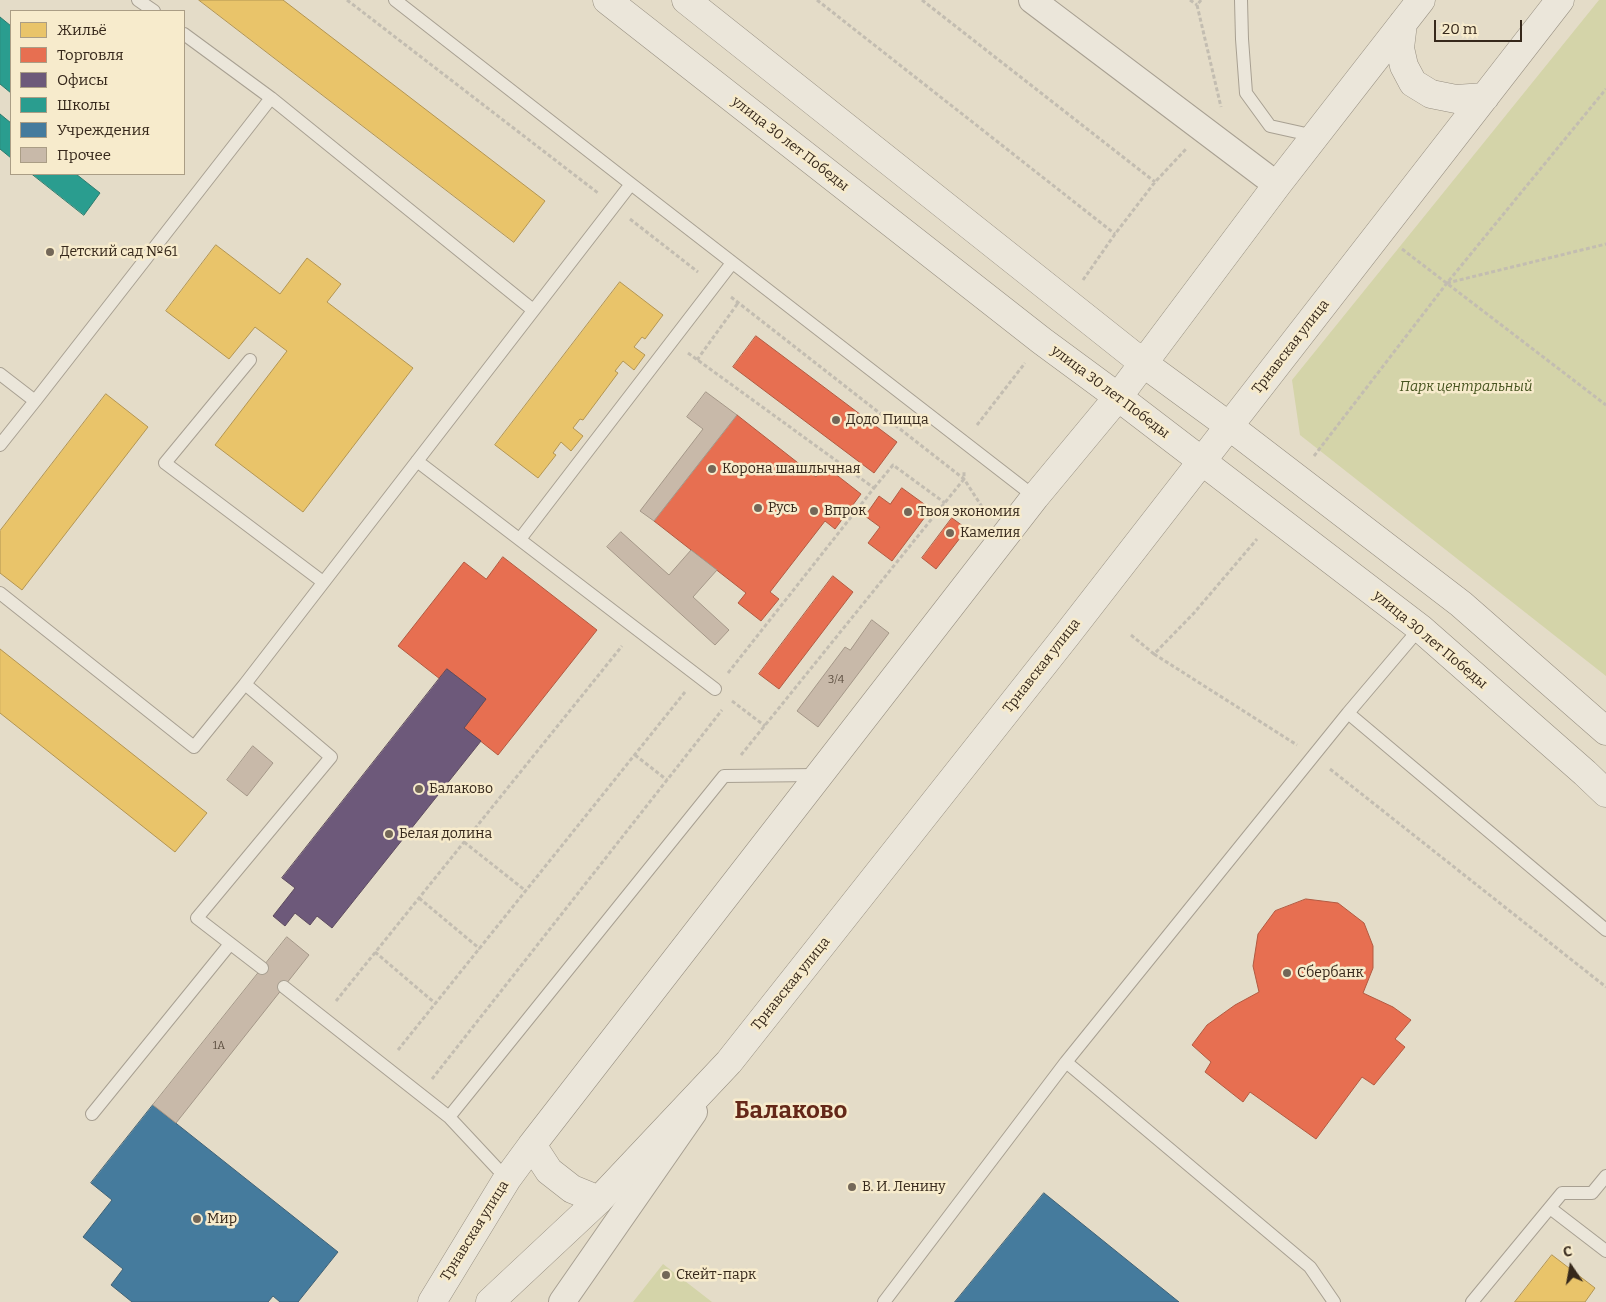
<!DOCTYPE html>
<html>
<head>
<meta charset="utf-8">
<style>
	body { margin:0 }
	#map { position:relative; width:1606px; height:1302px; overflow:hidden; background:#e4dcc8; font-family:Bitter,serif }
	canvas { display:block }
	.legend { position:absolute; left:10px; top:10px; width:175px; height:165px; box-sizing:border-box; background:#f7ebcc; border:1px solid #aa9d85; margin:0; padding:6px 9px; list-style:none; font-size:15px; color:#36281b }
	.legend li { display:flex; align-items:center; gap:10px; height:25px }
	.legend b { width:25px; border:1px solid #aa9d85 }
	.north { position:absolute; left:1546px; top:1242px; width:50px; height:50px; -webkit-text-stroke:4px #f7ebcc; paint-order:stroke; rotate:348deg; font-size:14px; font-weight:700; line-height:20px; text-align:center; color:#36281b }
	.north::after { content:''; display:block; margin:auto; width:18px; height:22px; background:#36281b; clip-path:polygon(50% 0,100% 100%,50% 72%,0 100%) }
	.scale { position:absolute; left:1434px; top:20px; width:88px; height:22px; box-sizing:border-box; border:2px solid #36281b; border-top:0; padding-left:6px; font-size:15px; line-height:18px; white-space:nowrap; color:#36281b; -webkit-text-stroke:4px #f7ebcc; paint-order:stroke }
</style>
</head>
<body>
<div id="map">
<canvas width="1606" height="1302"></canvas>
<ul class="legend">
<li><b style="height:14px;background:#e9c46a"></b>Жильё</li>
<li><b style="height:14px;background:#e76f51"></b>Торговля</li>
<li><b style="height:14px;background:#6d597a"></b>Офисы</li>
<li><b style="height:14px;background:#2a9d8f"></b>Школы</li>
<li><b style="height:14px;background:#457b9d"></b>Учреждения</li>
<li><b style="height:14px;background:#c8b9a9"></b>Прочее</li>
</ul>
<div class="north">С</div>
<div class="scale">20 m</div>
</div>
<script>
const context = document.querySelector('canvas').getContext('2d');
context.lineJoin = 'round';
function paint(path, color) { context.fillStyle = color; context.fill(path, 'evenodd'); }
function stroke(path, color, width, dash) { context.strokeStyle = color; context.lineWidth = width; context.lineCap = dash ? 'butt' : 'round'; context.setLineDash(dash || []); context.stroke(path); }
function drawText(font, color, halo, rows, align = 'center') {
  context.font = font + ' Bitter,serif'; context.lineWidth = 5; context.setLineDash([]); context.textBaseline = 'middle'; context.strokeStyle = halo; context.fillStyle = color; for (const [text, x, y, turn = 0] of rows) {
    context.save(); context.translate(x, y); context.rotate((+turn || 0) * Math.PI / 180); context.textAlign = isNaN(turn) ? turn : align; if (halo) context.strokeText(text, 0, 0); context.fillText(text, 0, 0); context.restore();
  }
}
paint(new Path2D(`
	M 1599,0 L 1606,0 L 1606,676 L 1300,435 L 1292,380 Z
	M 663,1264 L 712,1302 L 633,1302 Z`), '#d4d4a9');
const homes = new Path2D(`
	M 199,0 L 283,0 L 545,201 L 514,242 Z
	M 216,245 L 280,294 L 307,258 L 341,284 L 327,302 L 413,368 L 303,512 L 215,445 L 287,351 L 255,327 L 229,359 L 166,311 Z
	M 620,282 L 663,315 L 645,339 L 642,337 L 634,347 L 645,355 L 634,370 L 623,361 L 615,371 L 618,373 L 583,420 L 580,419 L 573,428 L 583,436 L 571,451 L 561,442 L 553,453 L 556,455 L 538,478 L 495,445 Z
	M 106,394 L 148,427 L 22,590 L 0,573 L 0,531 Z
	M 0,649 L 207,813 L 175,852 L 0,713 Z
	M 1552,1255 L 1595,1288 L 1585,1302 L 1515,1302 Z`);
paint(homes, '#e9c46a');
stroke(homes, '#b39552', 1);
const shops = new Path2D(`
	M 756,336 L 897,442 L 874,473 L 733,367 Z
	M 737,415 L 816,477 L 825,466 L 861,494 L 835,529 L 825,521 L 770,592 L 779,599 L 761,621 L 738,603 L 746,593 L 654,521 Z
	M 902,488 L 931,509 L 892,561 L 868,543 L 880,527 L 865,516 L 879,496 L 890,504 Z
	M 952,518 L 967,529 L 936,569 L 922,558 Z
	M 503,557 L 597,630 L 498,755 L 464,728 L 486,699 L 447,669 L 440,679 L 398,646 L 464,562 L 486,579 Z
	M 833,576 L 853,592 L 779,689 L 759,674 Z
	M 1306,899 L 1338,903 L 1364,923 L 1373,946 L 1373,968 L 1363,993 L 1393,1007 L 1411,1020 L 1395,1039 L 1405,1047 L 1374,1085 L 1362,1077 L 1316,1139 L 1250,1092 L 1243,1102 L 1205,1072 L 1211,1062 L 1192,1045 L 1207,1025 L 1235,1005 L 1259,992 L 1253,966 L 1258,934 L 1275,911 Z`);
paint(shops, '#e76f51');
stroke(shops, '#b25a41', 1);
const offices = new Path2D(`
	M 447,669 L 486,699 L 464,728 L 481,741 L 332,928 L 317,916 L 310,925 L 295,913 L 285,926 L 273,916 L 295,888 L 282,878 Z`);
paint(offices, '#6d597a');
stroke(offices, '#5c4a5e', 1);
const schools = new Path2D(`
	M 0,17 L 11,26 L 11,93 L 0,84 Z
	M 0,114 L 11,123 L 11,158 L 0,149 Z
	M 32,174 L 76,174 L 100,193 L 84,215 Z`);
paint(schools, '#2a9d8f');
stroke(schools, '#2e7a6c', 1);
const public = new Path2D(`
	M 153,1105 L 338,1252 L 298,1302 L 280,1302 L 273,1296 L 268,1302 L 132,1302 L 111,1285 L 123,1269 L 83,1237 L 112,1200 L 91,1183 Z
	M 1044,1193 L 1179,1302 L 955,1302 Z`);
paint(public, '#457b9d');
stroke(public, '#406276', 1);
const building = new Path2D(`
	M 706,392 L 737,415 L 654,521 L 640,511 L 703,429 L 687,417 Z
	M 621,532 L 669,575 L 691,550 L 717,570 L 693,597 L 729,630 L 715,645 L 607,547 Z
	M 872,620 L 889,633 L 818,727 L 797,711 L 845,647 L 850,650 Z
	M 253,746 L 273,763 L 247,796 L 227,780 Z
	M 287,937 L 309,955 L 176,1123 L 153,1105 Z`);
paint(building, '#c8b9a9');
stroke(building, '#a49788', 1);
const service = new Path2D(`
	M 138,0 L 154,11
	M 395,0 L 631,184 L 1035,497
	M 1241,0 L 1242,39 L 1246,93 L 1270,126 L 1315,136
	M 184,34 L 271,98 L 533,310
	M 250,360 L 165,463 L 323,582
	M 0,374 L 35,401 L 271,98
	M 0,445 L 35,401
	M 417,461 L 715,689
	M 520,539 L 732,263
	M 0,593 L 194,747 L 245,684
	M 1348,713 L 1606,930
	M 262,968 L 197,918 L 331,757 L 245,684 L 631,184
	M 284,987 L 449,1117
	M 1066,1062 L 1310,1267 L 1334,1302
	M 92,1114 L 230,944
	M 507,1179 L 449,1117 L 724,776 L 817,775
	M 1550,1208 L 1606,1251
	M 884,1302 L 1066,1062 L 1348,713 L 1420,628
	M 1472,1302 L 1562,1193 L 1592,1193 L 1606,1176`);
const minor = new Path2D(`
	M 1032,0 L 1277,185
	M 562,1302 L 694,1112`);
const secondary = new Path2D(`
	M 607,0 L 1042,341 L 1118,397 L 1420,628 L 1585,773 L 1606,793
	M 686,0 L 1143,363 L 1229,426 L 1461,604 L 1606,731
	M 1403,23 L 1400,48 L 1404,66 L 1413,83 L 1431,94 L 1456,99 L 1485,97
	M 532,1145 L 549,1171 L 572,1189 L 599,1200
	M 432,1302 L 507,1179 L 532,1145 L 1035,497 L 1118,397 L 1277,185 L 1421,0
	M 490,1302 L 599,1200 L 729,1062 L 1066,636 L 1560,0`);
stroke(service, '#a8a092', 14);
stroke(minor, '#a8a092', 28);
stroke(secondary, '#989082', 29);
stroke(new Path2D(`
	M 347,0 L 598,193
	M 817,0 L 1115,234
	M 922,0 L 1155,182
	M 1190,0 L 1197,5
	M 1201,0 L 1197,5 L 1221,107
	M 630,219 L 698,272
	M 1402,249 L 1606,405
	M 1083,280 L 1115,234 L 1155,182 L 1186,149
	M 1447,283 L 1606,244
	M 731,297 L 964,479 L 986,513
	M 688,353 L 874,488 L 728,673
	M 697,360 L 738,303
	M 977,425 L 1025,363
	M 1314,456 L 1447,283 L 1606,89
	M 874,488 L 893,465 L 945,503
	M 1131,635 L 1154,654 L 1194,613 L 1257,539
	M 1154,654 L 1297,745
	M 732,701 L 765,726
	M 635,755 L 667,780
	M 741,755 L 964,479 L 964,470
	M 1330,769 L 1606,987
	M 464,842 L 526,891
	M 419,898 L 480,949
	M 375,952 L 436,1004
	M 336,1001 L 622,646
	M 398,1050 L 685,692
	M 432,1079 L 722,710`), '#c3bdb1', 3, [4, 2.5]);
stroke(service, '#ebe6da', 12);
stroke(minor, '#ebe6da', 26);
stroke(secondary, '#ebe6da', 28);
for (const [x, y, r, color] of [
	[50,252,5,"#736758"],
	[836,420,5,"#736758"],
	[712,469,5,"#736758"],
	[758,508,5,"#736758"],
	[814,511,5,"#736758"],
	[908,512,5,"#736758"],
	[950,533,5,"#736758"],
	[419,789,5,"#736758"],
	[389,834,5,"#736758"],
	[1287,973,5,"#736758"],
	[852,1187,5,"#736758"],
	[197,1219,5,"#736758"],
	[666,1275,5,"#736758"]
]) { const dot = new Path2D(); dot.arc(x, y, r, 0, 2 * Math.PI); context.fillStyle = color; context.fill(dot); stroke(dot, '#f7ebcc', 2); }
drawText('11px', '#5a4c3e', null, [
	["3/4",836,680],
	["1А",219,1046]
]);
drawText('14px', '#36281b', '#f7ebcc', [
	["улица 30 лет Победы",790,144,38],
	["Трнавская улица",1291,347,-52],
	["улица 30 лет Победы",1110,392,37],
	["улица 30 лет Победы",1430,640,40],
	["Трнавская улица",1042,666,-52],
	["Трнавская улица",791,984,-51],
	["Трнавская улица",475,1231,-58]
]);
drawText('14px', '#36281b', '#f7ebcc', [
	["Детский сад №61",60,252],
	["Додо Пицца",846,420],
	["Корона шашлычная",722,469],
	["Русь",768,508],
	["Впрок",824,511],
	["Твоя экономия",918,512],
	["Камелия",960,533],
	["Балаково",429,789],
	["Белая долина",399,834],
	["Сбербанк",1297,973],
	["В. И. Ленину",862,1187],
	["Мир",207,1219],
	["Скейт-парк",676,1275]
], 'left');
drawText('italic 14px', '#475420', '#f7ebcc', [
	["Парк центральный",1466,387]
]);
drawText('bold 24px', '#652818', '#f7ebcc', [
	["Балаково",791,1111]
]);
</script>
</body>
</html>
